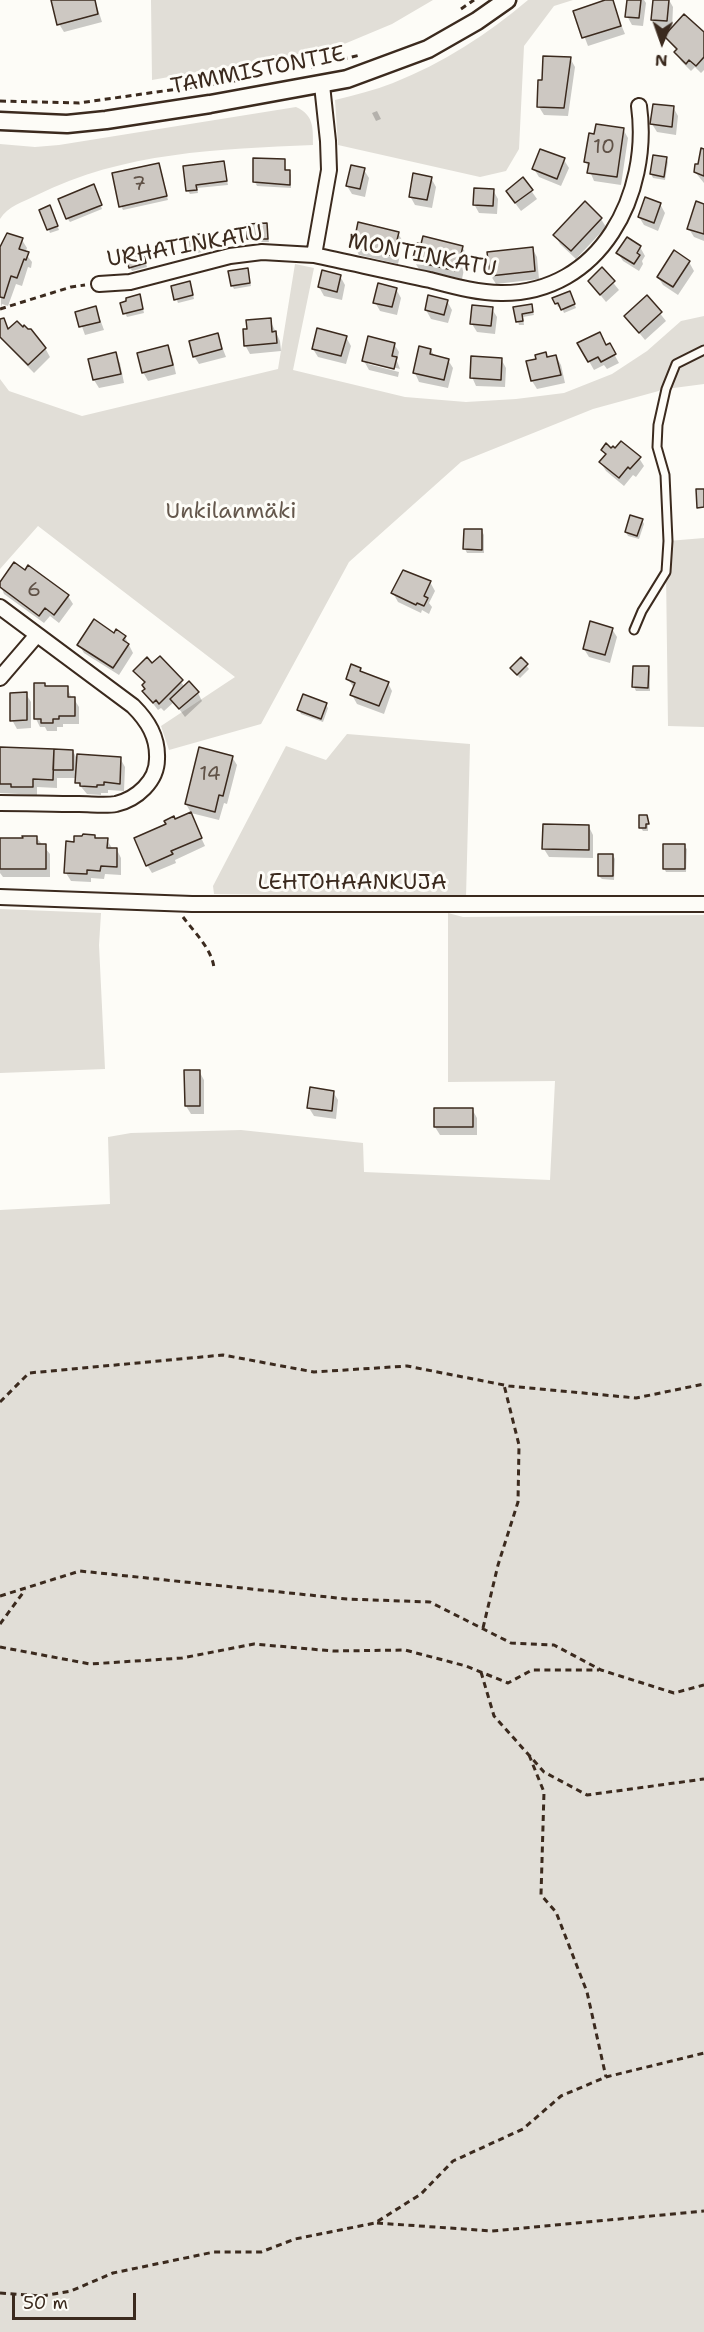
<!DOCTYPE html>
<html>
<head>
<meta charset="utf-8">
<style>
	body { margin:0 }
	#map { position:relative; width:704px; height:2332px; overflow:hidden; background:#fdfcf7; font-family:"Shantell Sans",sans-serif }
	canvas { display:block }
	.north { position:absolute; left:632px; top:12px; width:60px; height:60px; -webkit-text-stroke:4px #fdfcf7; paint-order:stroke; rotate:182deg; font-size:16px; font-weight:700; line-height:24px; text-align:center; color:#3b2a1e }
	.north::after { content:''; display:block; margin:auto; width:21px; height:27px; background:#3b2a1e; clip-path:polygon(50% 0,100% 100%,50% 72%,0 100%) }
	.scale { position:absolute; left:12px; top:2293px; width:124px; height:27px; box-sizing:border-box; border:3px solid #3b2a1e; border-top:0; padding-left:8px; font-size:18px; line-height:21px; white-space:nowrap; color:#3b2a1e; -webkit-text-stroke:4px #fdfcf7; paint-order:stroke }
</style>
</head>
<body>
<div id="map">
<canvas width="704" height="2332"></canvas>
<div class="north">N</div>
<div class="scale">50 m</div>
</div>
<script>
const context = document.querySelector('canvas').getContext('2d');
context.lineJoin = 'round';
function paint(path, color) { context.fillStyle = color; context.fill(path, 'evenodd'); }
function stroke(path, color, width, dash) { context.strokeStyle = color; context.lineWidth = width; context.lineCap = dash ? 'butt' : 'round'; context.setLineDash(dash || []); context.stroke(path); }
function drawText(font, color, halo, rows, align = 'center') {
  context.font = font + ' "Shantell Sans",sans-serif'; context.lineWidth = 6; context.setLineDash([]); context.textBaseline = 'middle'; context.strokeStyle = halo; context.fillStyle = color; for (const [text, x, y, turn = 0] of rows) {
    context.save(); context.translate(x, y); context.rotate((+turn || 0) * Math.PI / 180); context.textAlign = isNaN(turn) ? turn : align; if (halo) context.strokeText(text, 0, 0); context.fillText(text, 0, 0); context.restore();
  }
}
paint(new Path2D(`
	M 151,0 L 433,0 L 392,24 L 337,47 L 152,80 Z
	M 528,0 L 573,0 L 554,6 L 524,46 L 519,149 L 506,171 L 480,177 L 338,145 L 335,100 C 355,95 375,90 393,83 C 443,63 488,34 528,0 Z
	M 296,107 C 314,115 313,128 313,145 C 219,149 123,152 37,195 C 23,202 8,206 0,219 L 0,144 L 35,147 L 59,145 Z
	M 295,264 L 314,268 L 293,370 L 405,397 L 466,402 L 516,399 L 564,393 L 612,374 L 647,351 L 681,321 L 704,316 L 704,384 L 666,389 L 593,409 L 461,462 L 349,562 L 261,724 L 169,750 L 161,726 L 235,677 L 38,526 L 0,569 L 0,379 L 9,391 L 82,416 L 278,369 Z
	M 704,538 L 704,727 L 668,726 L 666,572 L 668,541 Z
	M 347,734 L 470,744 L 466,897 L 214,894 L 213,886 L 286,746 L 326,760 Z
	M 0,909 L 101,913 L 99,945 L 105,1069 L 0,1073 Z
	M 448,913 L 463,917 L 704,915 L 704,2332 L 0,2332 L 0,1210 L 110,1204 L 108,1137 L 131,1133 L 241,1130 L 363,1143 L 364,1172 L 550,1180 L 555,1081 L 448,1082 Z`), '#e1ded7');
paint(new Path2D(`
	M 53,0 L 95,0 L 102,22 L 64,32 L 59,24 Z
	M 611,0 L 625,34 L 588,46 L 575,12 Z
	M 628,0 L 644,0 L 646,3 L 643,26 L 632,25 L 627,16 Z
	M 654,0 L 669,0 L 673,7 L 672,29 L 658,28 L 653,19 Z
	M 704,35 L 704,70 L 701,73 L 695,67 L 691,71 L 681,61 L 676,53 L 677,51 L 665,37 Z
	M 570,58 L 575,67 L 568,116 L 544,115 L 539,107 L 543,81 Z
	M 673,107 L 678,116 L 676,135 L 657,132 L 652,124 Z
	M 377,111 L 381,119 L 376,121 L 372,113 Z
	M 623,129 L 628,138 L 621,185 L 594,181 L 586,162 Z
	M 704,150 L 704,183 L 695,172 L 699,166 Z
	M 666,158 L 668,162 L 665,180 L 653,178 L 651,174 Z
	M 284,160 L 286,171 L 289,171 L 291,175 L 291,188 L 257,186 L 255,182 Z
	M 564,160 L 569,168 L 561,186 L 539,177 L 534,169 Z
	M 223,162 L 228,185 L 197,188 L 198,193 L 190,194 L 188,191 Z
	M 158,164 L 168,200 L 123,210 L 121,206 Z
	M 364,170 L 369,178 L 365,197 L 352,194 L 347,186 Z
	M 431,178 L 436,187 L 432,208 L 415,205 L 410,196 Z
	M 523,179 L 537,199 L 521,211 L 512,199 Z
	M 95,190 L 102,209 L 70,222 L 67,218 Z
	M 493,190 L 498,199 L 497,214 L 479,213 L 474,204 Z
	M 660,204 L 665,213 L 658,231 L 644,225 L 639,217 Z
	M 704,206 L 704,241 L 694,237 L 689,229 Z
	M 41,210 L 51,210 L 59,230 L 50,233 Z
	M 601,219 L 606,227 L 576,259 L 560,244 L 555,235 Z
	M 266,225 L 269,242 L 251,242 L 249,239 Z
	M 398,233 L 403,242 L 398,264 L 359,255 L 354,246 Z
	M 204,235 L 208,251 L 192,254 L 190,250 Z
	M 22,240 L 27,248 L 25,253 L 32,262 L 31,268 L 28,267 L 22,286 L 16,284 L 8,306 L 2,304 L 1,308 L 0,252 Z
	M 462,247 L 467,255 L 462,279 L 419,269 L 414,261 Z
	M 640,247 L 645,256 L 642,261 L 643,264 L 639,271 L 623,261 L 618,253 Z
	M 532,248 L 537,257 L 539,279 L 496,284 L 491,276 Z
	M 142,250 L 147,267 L 132,271 L 130,267 Z
	M 674,252 L 689,262 L 694,271 L 678,295 L 663,285 L 658,277 Z
	M 247,269 L 251,286 L 234,289 L 232,285 Z
	M 602,269 L 619,290 L 606,302 L 589,281 Z
	M 340,276 L 345,285 L 342,300 L 324,296 L 319,287 Z
	M 191,286 L 194,299 L 178,303 L 172,287 Z
	M 396,289 L 401,298 L 397,315 L 380,311 L 375,302 Z
	M 571,296 L 576,308 L 564,313 L 561,306 L 558,307 L 554,299 Z
	M 647,297 L 666,321 L 645,340 L 626,317 Z
	M 141,300 L 144,313 L 127,317 L 125,313 Z
	M 447,301 L 452,310 L 448,323 L 431,319 L 426,310 Z
	M 531,306 L 534,315 L 523,317 L 524,325 L 519,325 L 515,309 Z
	M 96,308 L 104,330 L 85,335 L 77,313 Z
	M 492,309 L 497,317 L 495,334 L 477,332 L 472,324 Z
	M 3,320 L 9,331 L 23,329 L 45,348 L 50,357 L 34,373 L 0,338 L 0,321 Z
	M 270,320 L 280,341 L 281,351 L 250,354 L 245,345 Z
	M 217,334 L 226,357 L 199,364 L 194,356 Z
	M 346,337 L 351,346 L 346,364 L 318,357 L 313,349 Z
	M 394,344 L 399,352 L 397,361 L 400,369 L 368,361 L 368,364 L 399,372 L 398,377 L 369,370 L 364,361 Z
	M 579,344 L 609,345 L 619,363 L 607,369 L 604,365 L 594,370 Z
	M 167,347 L 172,356 L 176,374 L 148,381 L 143,372 Z
	M 431,350 L 435,357 L 448,360 L 453,368 L 448,388 L 419,382 L 415,373 Z
	M 115,354 L 120,363 L 124,383 L 99,388 L 94,380 L 90,360 Z
	M 556,356 L 561,365 L 565,383 L 537,389 L 532,381 L 528,362 Z
	M 501,359 L 506,368 L 505,387 L 476,386 L 472,377 Z
	M 602,450 L 639,458 L 644,466 L 636,477 L 633,475 L 624,486 L 606,471 L 601,463 L 606,456 Z
	M 642,520 L 644,524 L 639,539 L 628,536 L 626,532 Z
	M 482,531 L 484,535 L 484,553 L 467,553 L 465,549 Z
	M 430,582 L 435,591 L 429,603 L 432,607 L 429,614 L 422,610 L 421,613 L 398,602 L 393,593 Z
	M 0,584 L 68,596 L 73,604 L 59,623 L 50,616 L 44,623 L 4,594 Z
	M 612,629 L 617,637 L 610,663 L 589,657 L 584,649 Z
	M 114,635 L 125,637 L 133,653 L 119,675 L 84,653 L 79,645 Z
	M 160,658 L 185,687 L 198,693 L 202,701 L 185,717 L 174,702 L 164,711 L 161,708 L 158,710 L 144,692 L 146,690 L 145,684 L 135,671 L 152,665 Z
	M 521,659 L 529,669 L 520,678 L 514,672 Z
	M 648,668 L 650,671 L 650,691 L 636,691 L 634,687 Z
	M 360,670 L 363,673 L 388,683 L 392,691 L 384,714 L 357,704 L 352,695 L 354,688 L 348,679 Z
	M 44,684 L 46,688 L 67,687 L 72,699 L 74,699 L 79,707 L 79,724 L 63,724 L 63,727 L 57,727 L 57,731 L 47,731 L 45,727 L 40,727 L 36,719 Z
	M 26,694 L 31,702 L 31,728 L 17,729 L 12,720 Z
	M 326,705 L 328,708 L 323,722 L 301,714 L 299,710 Z
	M 0,749 L 73,751 L 78,761 L 120,758 L 125,767 L 124,791 L 108,790 L 108,793 L 101,793 L 101,795 L 87,794 L 77,782 L 77,778 L 57,778 L 57,788 L 37,787 L 37,795 L 0,793 Z
	M 232,757 L 237,765 L 227,804 L 224,803 L 219,820 L 191,813 L 186,804 Z
	M 190,814 L 205,846 L 175,860 L 176,863 L 152,873 L 147,865 L 168,825 L 166,822 Z
	M 648,820 L 648,831 L 643,831 L 641,828 Z
	M 589,827 L 593,835 L 593,858 L 549,857 L 544,849 Z
	M 94,836 L 96,839 L 107,840 L 112,848 L 117,850 L 121,858 L 121,875 L 105,874 L 104,879 L 91,878 L 91,882 L 71,881 L 66,873 L 75,843 Z
	M 36,837 L 50,854 L 50,877 L 3,877 L 0,873 L 1,839 Z
	M 684,846 L 687,849 L 686,872 L 666,872 L 664,868 Z
	M 613,855 L 615,859 L 614,880 L 602,879 L 599,876 Z
	M 199,1071 L 204,1080 L 204,1114 L 191,1114 L 186,1106 Z
	M 333,1092 L 338,1100 L 336,1119 L 314,1116 L 309,1108 Z
	M 472,1109 L 477,1118 L 477,1135 L 440,1135 L 435,1127 Z`), '#0003');
const building = new Path2D(`
	M 51,0 L 95,0 L 98,14 L 57,25 Z
	M 605,0 L 613,0 L 621,26 L 582,38 L 573,11 Z
	M 627,0 L 641,0 L 639,18 L 625,17 Z
	M 653,0 L 669,0 L 667,21 L 651,20 Z
	M 684,14 L 704,32 L 704,57 L 696,66 L 689,60 L 686,64 L 674,52 L 677,49 L 664,36 Z
	M 543,56 L 571,57 L 564,108 L 537,107 L 538,80 L 542,80 Z
	M 653,104 L 674,106 L 672,127 L 650,124 Z
	M 596,124 L 624,128 L 617,177 L 587,173 L 589,163 L 584,162 L 589,133 L 594,134 Z
	M 701,148 L 704,149 L 704,176 L 694,172 L 695,164 L 698,164 Z
	M 540,149 L 565,158 L 557,179 L 532,169 Z
	M 653,155 L 667,157 L 664,177 L 650,174 Z
	M 253,158 L 285,159 L 285,170 L 290,170 L 290,185 L 253,182 Z
	M 224,161 L 227,181 L 196,185 L 197,190 L 186,191 L 183,166 Z
	M 159,163 L 167,196 L 119,207 L 112,173 Z
	M 351,165 L 365,168 L 360,189 L 346,186 Z
	M 413,173 L 432,177 L 427,200 L 409,197 Z
	M 523,177 L 533,190 L 515,203 L 506,191 Z
	M 94,184 L 102,205 L 66,219 L 58,199 Z
	M 474,188 L 494,189 L 493,206 L 473,205 Z
	M 645,197 L 661,203 L 654,223 L 638,217 Z
	M 585,201 L 602,218 L 571,251 L 553,235 Z
	M 696,201 L 704,204 L 704,234 L 687,229 Z
	M 50,205 L 58,226 L 47,230 L 39,210 Z
	M 358,222 L 399,232 L 393,256 L 353,247 Z
	M 267,223 L 268,239 L 247,239 L 247,224 Z
	M 7,233 L 23,238 L 19,249 L 29,252 L 26,260 L 24,259 L 17,278 L 11,276 L 4,298 L 0,297 L 0,247 Z
	M 204,233 L 207,247 L 189,251 L 186,237 Z
	M 423,236 L 463,246 L 457,271 L 412,261 L 417,243 L 421,244 Z
	M 627,237 L 641,246 L 637,253 L 640,255 L 634,264 L 616,253 Z
	M 533,247 L 535,271 L 490,276 L 487,252 Z
	M 142,248 L 146,263 L 129,268 L 125,253 Z
	M 674,250 L 690,261 L 673,287 L 657,277 Z
	M 602,267 L 615,281 L 600,295 L 588,281 Z
	M 248,268 L 250,283 L 231,286 L 228,271 Z
	M 322,270 L 341,275 L 337,292 L 318,287 Z
	M 190,281 L 193,295 L 174,300 L 171,286 Z
	M 378,283 L 397,288 L 392,307 L 373,303 Z
	M 570,291 L 575,304 L 561,310 L 558,303 L 555,304 L 552,298 Z
	M 140,294 L 143,309 L 123,314 L 120,303 L 126,301 L 126,298 Z
	M 428,295 L 448,300 L 444,315 L 425,310 Z
	M 647,295 L 662,312 L 639,333 L 624,316 Z
	M 532,304 L 533,312 L 522,314 L 523,321 L 516,322 L 513,307 Z
	M 472,305 L 493,307 L 491,326 L 470,324 Z
	M 96,306 L 100,322 L 79,327 L 75,312 Z
	M 4,318 L 8,329 L 17,321 L 23,327 L 24,325 L 28,329 L 31,329 L 46,348 L 28,365 L 0,337 L 0,319 Z
	M 271,318 L 272,332 L 276,331 L 277,343 L 244,346 L 243,329 L 247,329 L 246,320 Z
	M 317,328 L 347,336 L 341,356 L 312,349 Z
	M 600,332 L 606,345 L 610,343 L 616,354 L 601,362 L 598,357 L 588,362 L 577,343 Z
	M 218,333 L 222,349 L 193,357 L 189,341 Z
	M 368,336 L 395,343 L 392,356 L 397,357 L 394,369 L 362,361 Z
	M 168,345 L 173,365 L 142,373 L 137,353 Z
	M 419,346 L 431,349 L 430,354 L 449,359 L 444,380 L 413,373 Z
	M 116,352 L 121,374 L 93,380 L 88,359 Z
	M 546,352 L 547,357 L 556,355 L 561,375 L 531,381 L 526,361 L 536,359 L 535,355 Z
	M 471,356 L 502,358 L 501,380 L 470,378 Z
	M 621,441 L 641,457 L 630,469 L 628,467 L 619,478 L 599,462 L 606,454 L 601,450 L 606,443 L 611,448 L 613,446 L 615,448 Z
	M 696,489 L 704,489 L 704,507 L 697,508 Z
	M 630,515 L 643,519 L 637,536 L 625,532 Z
	M 464,529 L 482,529 L 482,550 L 463,549 Z
	M 14,562 L 25,570 L 28,565 L 69,595 L 54,615 L 45,608 L 39,616 L 0,587 L 0,582 Z
	M 403,570 L 431,581 L 424,596 L 428,598 L 424,606 L 417,603 L 416,605 L 391,593 Z
	M 94,619 L 114,633 L 116,629 L 126,636 L 123,640 L 129,644 L 113,668 L 77,645 Z
	M 590,621 L 613,628 L 605,655 L 583,649 Z
	M 160,656 L 183,680 L 159,704 L 156,700 L 153,703 L 142,691 L 145,689 L 142,685 L 145,682 L 133,671 L 147,657 L 152,663 Z
	M 521,657 L 528,664 L 517,675 L 510,668 Z
	M 351,664 L 361,668 L 360,671 L 389,682 L 379,706 L 350,695 L 355,683 L 346,679 Z
	M 633,666 L 649,666 L 648,688 L 632,687 Z
	M 189,681 L 199,692 L 179,709 L 170,699 Z
	M 34,683 L 45,683 L 45,686 L 68,686 L 68,697 L 75,697 L 75,716 L 59,716 L 59,719 L 53,719 L 53,723 L 41,723 L 41,719 L 34,719 Z
	M 27,692 L 27,720 L 10,721 L 10,693 Z
	M 303,694 L 327,703 L 321,719 L 297,710 Z
	M 0,747 L 54,749 L 53,780 L 33,779 L 33,787 L 11,787 L 11,784 L 0,784 Z
	M 199,747 L 233,756 L 223,796 L 219,795 L 215,812 L 185,804 Z
	M 54,749 L 73,750 L 73,770 L 53,770 Z
	M 77,754 L 121,757 L 120,784 L 104,782 L 104,785 L 97,785 L 97,787 L 80,786 L 80,783 L 75,783 Z
	M 191,812 L 202,838 L 171,851 L 173,854 L 146,866 L 134,838 L 166,824 L 164,821 L 174,816 L 175,819 Z
	M 639,815 L 647,815 L 649,824 L 646,824 L 646,828 L 639,828 Z
	M 543,824 L 589,825 L 589,850 L 542,849 Z
	M 83,834 L 95,835 L 95,838 L 108,838 L 107,848 L 117,848 L 117,867 L 101,866 L 100,871 L 87,870 L 87,874 L 64,873 L 66,841 L 74,842 L 74,836 L 82,836 Z
	M 22,836 L 37,836 L 37,844 L 46,844 L 46,869 L 0,869 L 0,838 L 23,838 Z
	M 663,844 L 685,844 L 685,869 L 663,869 Z
	M 598,854 L 613,854 L 613,876 L 598,876 Z
	M 184,1070 L 200,1070 L 200,1106 L 185,1106 Z
	M 310,1087 L 334,1091 L 332,1111 L 307,1108 Z
	M 434,1108 L 473,1108 L 473,1127 L 434,1127 Z`);
paint(building, '#cdc8c2');
stroke(building, '#3b2a1e', 1.5);
const service = new Path2D(`
	M 634,630 L 642,611 L 666,572 L 668,541 L 665,475 L 657,447 L 658,425 L 666,389 L 676,364 L 704,350`);
const minor = new Path2D(`
	M 322,85 L 328,141 L 329,170 L 314,255 C 352,263 391,272 430,280 C 453,286 477,293 501,293 C 601,294 651,193 639,106
	M 99,284 L 130,282 L 230,256 L 262,252 L 314,255
	M 0,607 L 133,706 C 148,721 158,737 157,759 C 157,781 137,799 116,804 C 105,806 91,804 79,804 C 53,804 26,803 0,803
	M 0,678 L 36,636
	M 0,897 L 192,904 L 704,904`);
const tertiary = new Path2D(`
	M 0,121 L 67,124 L 106,120 L 210,104 L 347,79 L 428,49 L 477,21 L 507,0`);
stroke(service, '#3b2a1e', 11);
stroke(minor, '#3b2a1e', 18);
stroke(tertiary, '#3b2a1e', 21);
stroke(new Path2D(`
	M 461,9 L 474,0
	M 311,67 L 360,55
	M 0,101 L 79,103 L 248,79
	M 0,309 L 71,287 L 85,285
	M 183,917 C 194,932 213,950 214,969
	M 0,1402 L 29,1373 L 223,1355 L 314,1372 L 407,1366 L 509,1386 L 636,1398 L 704,1384
	M 0,1596 L 80,1571 L 347,1599 L 430,1602 L 511,1643 L 554,1645 L 601,1670 L 674,1693 L 704,1685
	M 0,1624 L 25,1590
	M 483,1628 L 498,1565 L 518,1502 L 519,1445 L 504,1385
	M 0,1647 L 90,1664 L 182,1658 L 254,1644 L 333,1651 L 405,1650 L 466,1666 L 508,1683 L 532,1670 L 599,1670
	M 481,1672 L 494,1716 L 544,1772 L 587,1795 L 704,1779
	M 529,1755 L 544,1792 L 541,1895 L 556,1912 L 587,1992 L 606,2077
	M 377,2223 L 492,2231 L 704,2211
	M 0,2293 L 42,2296 L 71,2291 L 113,2273 L 214,2252 L 261,2252 L 295,2239 L 375,2223 L 421,2194 L 453,2161 L 523,2129 L 561,2096 L 606,2077 L 704,2053`), '#3b2a1e', 3, [6, 4.5]);
stroke(service, '#fdfcf7', 7);
stroke(minor, '#fdfcf7', 14);
stroke(tertiary, '#fdfcf7', 16);
drawText('20px', '#605247', null, [
	["10",604,148],
	["7",139,185],
	["6",34,591],
	["14",210,775]
]);
drawText('22px', '#3b2a1e', '#fdfcf7', [
	["TAMMISTONTIE",258,71,-11],
	["URHATINKATU",185,247,-10],
	["MONTINKATU",422,256,11],
	["LEHTOHAANKUJA",352,883]
]);
drawText('22px', '#64574c', '#fdfcf7', [
	["Unkilanmäki",231,512]
]);
</script>
</body>
</html>
